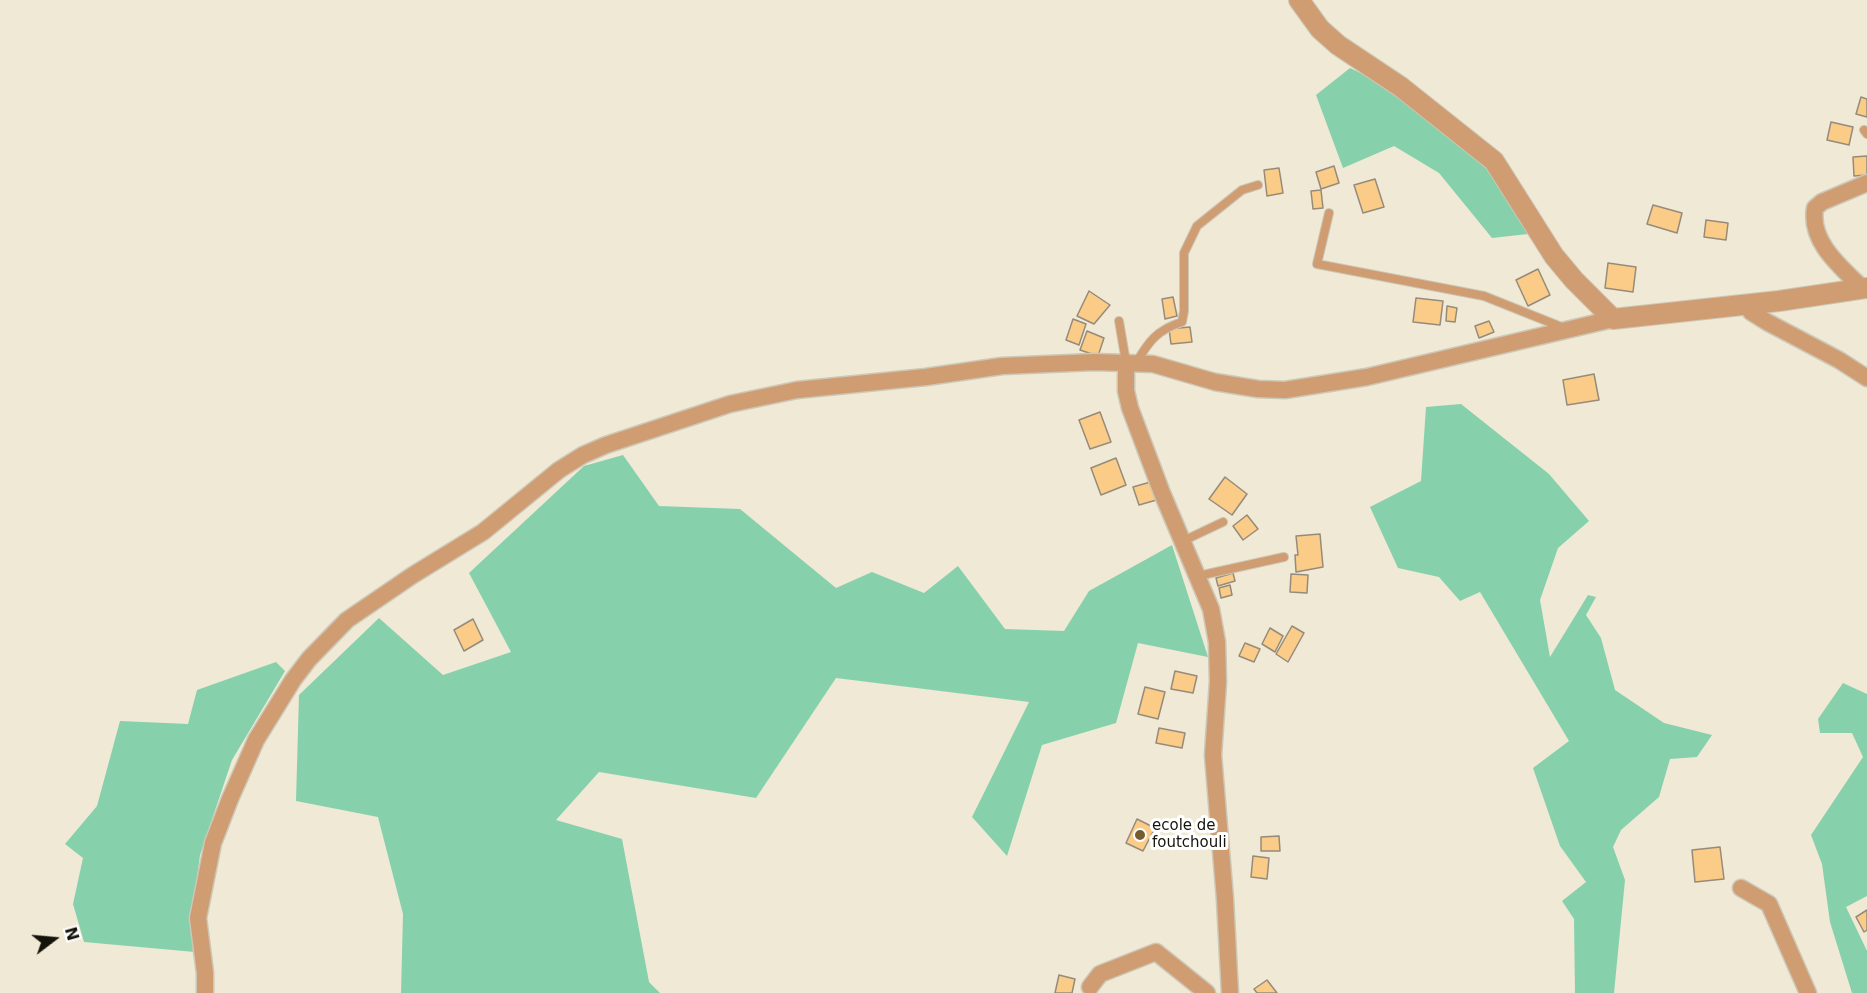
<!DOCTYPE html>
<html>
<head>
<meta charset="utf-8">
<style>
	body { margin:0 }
	#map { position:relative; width:1867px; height:993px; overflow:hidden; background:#efe9d6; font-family:"DejaVu Sans",sans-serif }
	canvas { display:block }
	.north { position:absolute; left:24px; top:909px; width:60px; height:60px; -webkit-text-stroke:4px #fff; paint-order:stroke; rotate:74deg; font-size:16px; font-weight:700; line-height:24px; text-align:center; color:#15130c }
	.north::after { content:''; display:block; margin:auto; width:21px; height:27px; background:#15130c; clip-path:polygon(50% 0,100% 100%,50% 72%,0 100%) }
</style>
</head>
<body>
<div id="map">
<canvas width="1867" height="993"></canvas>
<div class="north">N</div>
</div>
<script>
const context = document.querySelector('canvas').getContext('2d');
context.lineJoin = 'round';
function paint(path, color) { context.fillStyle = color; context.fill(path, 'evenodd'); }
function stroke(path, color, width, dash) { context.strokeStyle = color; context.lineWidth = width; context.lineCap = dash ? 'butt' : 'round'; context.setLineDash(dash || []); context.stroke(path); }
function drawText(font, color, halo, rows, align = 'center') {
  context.font = font + ' "DejaVu Sans",sans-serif'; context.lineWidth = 6; context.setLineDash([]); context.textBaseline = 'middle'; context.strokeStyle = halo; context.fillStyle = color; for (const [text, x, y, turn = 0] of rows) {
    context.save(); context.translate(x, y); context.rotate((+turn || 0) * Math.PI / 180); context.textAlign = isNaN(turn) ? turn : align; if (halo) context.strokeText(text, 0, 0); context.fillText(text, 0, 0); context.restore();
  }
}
paint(new Path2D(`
	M 1350,68 L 1392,88 L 1495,176 L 1528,234 L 1492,238 L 1439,173 L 1394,146 L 1343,168 L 1316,95 Z
	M 1461,404 L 1549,474 L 1589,521 L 1558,548 L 1540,600 L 1550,657 L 1588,595 L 1596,597 L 1586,615 L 1601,638 L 1615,690 L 1664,723 L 1712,735 L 1697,757 L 1670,759 L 1659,797 L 1621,830 L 1613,847 L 1625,880 L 1614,993 L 1575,993 L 1574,919 L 1562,901 L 1586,882 L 1560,846 L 1533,768 L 1569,741 L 1480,592 L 1460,601 L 1439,577 L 1398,568 L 1370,507 L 1421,481 L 1426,407 Z
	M 623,455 L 659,506 L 740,509 L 836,588 L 872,572 L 924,593 L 958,566 L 1005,629 L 1064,631 L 1089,591 L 1172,545 L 1208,657 L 1138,643 L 1116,723 L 1042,745 L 1007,856 L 972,817 L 1029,702 L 836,678 L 756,798 L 599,772 L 556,820 L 622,839 L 649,982 L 660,993 L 401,993 L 403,914 L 378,817 L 296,801 L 299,695 L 379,618 L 443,675 L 511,652 L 469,573 L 584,466 Z
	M 276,662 L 285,671 L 232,760 L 200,855 L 192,917 L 195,952 L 84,942 L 73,904 L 83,858 L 65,844 L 97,806 L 120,721 L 188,724 L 197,690 Z
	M 1843,683 L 1867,694 L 1867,896 L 1846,907 L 1867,951 L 1867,993 L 1852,993 L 1830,922 L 1822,864 L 1811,835 L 1863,757 L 1852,733 L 1820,733 L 1818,719 Z`), '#86d1ab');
const building = new Path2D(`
	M 1861,97 L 1867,99 L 1867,117 L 1856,114 Z
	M 1831,122 L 1853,127 L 1849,145 L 1827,140 Z
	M 1867,156 L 1867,175 L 1854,176 L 1853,157 Z
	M 1334,166 L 1339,183 L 1321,189 L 1316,172 Z
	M 1279,168 L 1283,193 L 1267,196 L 1264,170 Z
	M 1375,179 L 1384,207 L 1363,213 L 1354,185 Z
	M 1321,190 L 1323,208 L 1313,209 L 1311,191 Z
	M 1653,205 L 1682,213 L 1677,233 L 1647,224 Z
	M 1706,220 L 1728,223 L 1726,240 L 1704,237 Z
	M 1608,263 L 1636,267 L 1633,292 L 1605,288 Z
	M 1538,269 L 1550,295 L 1528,306 L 1516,280 Z
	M 1089,291 L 1110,305 L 1094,324 L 1077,316 Z
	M 1173,297 L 1177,316 L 1165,319 L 1162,299 Z
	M 1416,298 L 1443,301 L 1440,325 L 1413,322 Z
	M 1447,306 L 1457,308 L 1455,322 L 1446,321 Z
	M 1073,319 L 1086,324 L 1079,345 L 1066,340 Z
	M 1489,321 L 1494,332 L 1479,338 L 1475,326 Z
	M 1190,327 L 1192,342 L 1171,344 L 1169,329 Z
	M 1087,331 L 1104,338 L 1098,356 L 1080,350 Z
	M 1594,374 L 1599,400 L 1567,405 L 1563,380 Z
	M 1100,412 L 1111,442 L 1090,449 L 1079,420 Z
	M 1116,458 L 1126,485 L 1101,495 L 1091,468 Z
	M 1225,477 L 1247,494 L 1232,515 L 1209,499 Z
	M 1154,481 L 1160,499 L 1139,505 L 1133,487 Z
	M 1247,515 L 1258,529 L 1243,540 L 1233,526 Z
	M 1320,534 L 1323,567 L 1296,572 L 1295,555 L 1298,555 L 1296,536 Z
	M 1233,573 L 1235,581 L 1218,586 L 1216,578 Z
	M 1291,574 L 1308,575 L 1307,593 L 1290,592 Z
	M 1230,585 L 1232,595 L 1221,598 L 1219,588 Z
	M 473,619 L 483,640 L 464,651 L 454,630 Z
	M 1292,626 L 1304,633 L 1288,662 L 1276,654 Z
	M 1270,628 L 1283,636 L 1275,652 L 1262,644 Z
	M 1245,643 L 1260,649 L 1254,662 L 1239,656 Z
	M 1175,671 L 1197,676 L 1193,693 L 1171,689 Z
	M 1145,687 L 1165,692 L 1158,719 L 1138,714 Z
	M 1159,728 L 1185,733 L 1182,748 L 1156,743 Z
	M 1137,819 L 1155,828 L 1143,851 L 1126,843 Z
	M 1279,836 L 1280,851 L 1261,851 L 1261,837 Z
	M 1720,847 L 1724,879 L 1695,882 L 1692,850 Z
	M 1253,856 L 1269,858 L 1267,879 L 1251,877 Z
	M 1867,910 L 1867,930 L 1864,932 L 1856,917 Z
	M 1059,975 L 1075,979 L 1072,993 L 1055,993 Z
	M 1267,980 L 1277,993 L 1257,993 L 1254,989 Z`);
paint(building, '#fbcc87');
stroke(building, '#968b7b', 1.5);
const service = new Path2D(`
	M 1864,130 L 1867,134
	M 1329,213 L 1317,264 L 1484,296 L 1564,328
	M 1119,321 L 1126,362
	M 1136,363 C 1149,341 1157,330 1182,322 L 1184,311 L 1184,253 L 1197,226 L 1242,190 L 1258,185
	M 1183,541 L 1223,522
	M 1198,576 L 1284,557`);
const minor = new Path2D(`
	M 1863,289 C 1841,267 1809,242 1815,208 L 1822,202 L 1867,183
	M 1747,304 L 1751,312 L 1767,322 L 1839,360 L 1867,378
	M 1126,362 L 1126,391 L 1130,408 L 1162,493 L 1211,609 L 1217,642 L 1218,682 L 1213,755 L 1225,899 L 1230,993
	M 1741,888 L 1769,904 L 1808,993
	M 1090,987 L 1100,974 L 1156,952 L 1207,993
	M 205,993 L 205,973 L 198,918 L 213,843 L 230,799 L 256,740 L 293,680 L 309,659 L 347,620 L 413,575 L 483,532 L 559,470 L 583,455 L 606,445 L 730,404 L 797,390 L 926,377 L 1002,366 L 1095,362 L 1153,364 L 1215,382 L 1258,389 L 1285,390 L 1367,377 L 1613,319`);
const tertiary = new Path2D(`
	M 1299,0 L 1320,29 L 1338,45 L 1401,87 L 1494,161 L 1554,256 L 1574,280 L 1613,319 L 1779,301 L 1867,288`);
stroke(service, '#ccc7b6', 10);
stroke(minor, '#ccc7b6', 19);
stroke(tertiary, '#ccc7b6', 22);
stroke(service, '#d09c72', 8);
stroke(minor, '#d09c72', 16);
stroke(tertiary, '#d09c72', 20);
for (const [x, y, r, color] of [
	[1140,835,6,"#775c2f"]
]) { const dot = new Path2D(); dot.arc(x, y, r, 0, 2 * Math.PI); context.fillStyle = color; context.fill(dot); stroke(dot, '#fff', 2); }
drawText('15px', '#15130c', '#fff', [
	["ecole de",1152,826],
	["foutchouli",1152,843]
], 'left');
</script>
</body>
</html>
